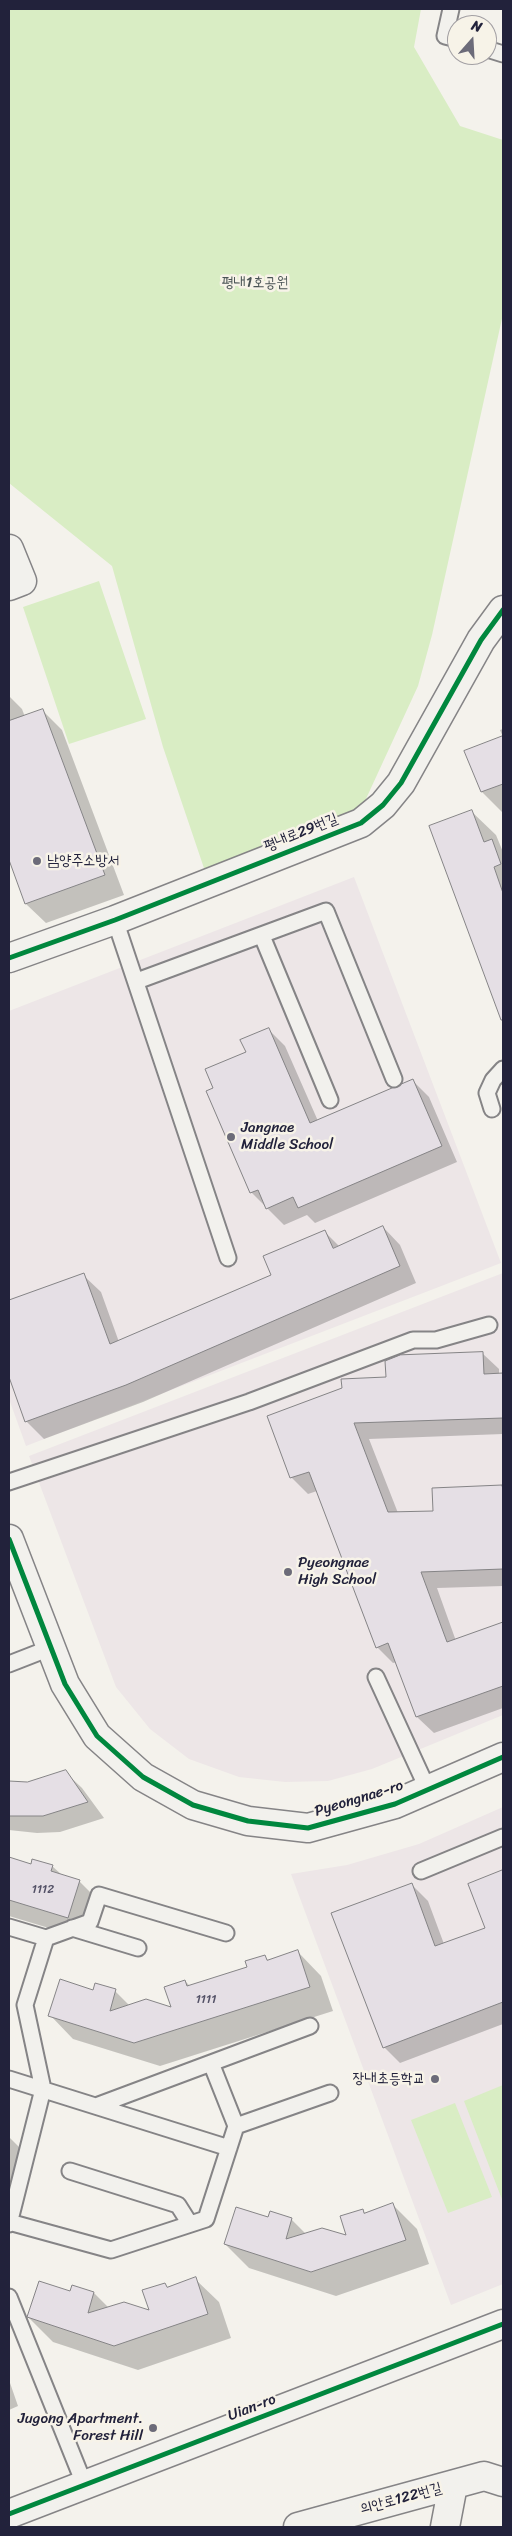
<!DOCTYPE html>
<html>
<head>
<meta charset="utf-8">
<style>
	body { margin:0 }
	#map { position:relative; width:512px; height:2536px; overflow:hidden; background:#f4f2ec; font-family:Sriracha,sans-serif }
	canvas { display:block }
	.frame { position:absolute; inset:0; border:10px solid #22223b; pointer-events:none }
	.north { position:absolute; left:447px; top:15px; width:50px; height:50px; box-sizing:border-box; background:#f7f3e8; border:1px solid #a29fa3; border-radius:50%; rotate:19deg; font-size:14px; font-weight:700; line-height:20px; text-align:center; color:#22223b }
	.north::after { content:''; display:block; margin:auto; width:18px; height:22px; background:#6c6b79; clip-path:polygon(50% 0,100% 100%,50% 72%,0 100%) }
</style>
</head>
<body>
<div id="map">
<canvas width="512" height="2536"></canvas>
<div class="frame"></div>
<div class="north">N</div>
</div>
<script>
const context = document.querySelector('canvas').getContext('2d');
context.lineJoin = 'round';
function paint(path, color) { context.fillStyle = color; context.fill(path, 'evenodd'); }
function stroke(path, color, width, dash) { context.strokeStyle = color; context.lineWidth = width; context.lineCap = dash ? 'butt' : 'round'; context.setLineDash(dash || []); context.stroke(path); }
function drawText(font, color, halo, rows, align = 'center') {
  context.font = font + ' Sriracha,"Poor Story",sans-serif'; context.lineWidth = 5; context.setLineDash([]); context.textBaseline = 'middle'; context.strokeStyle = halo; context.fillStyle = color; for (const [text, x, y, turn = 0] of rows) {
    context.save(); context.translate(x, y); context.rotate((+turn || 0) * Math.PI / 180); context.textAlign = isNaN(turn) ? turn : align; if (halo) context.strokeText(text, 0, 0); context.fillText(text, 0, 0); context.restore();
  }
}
paint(new Path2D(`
	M 354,877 L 501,1263 L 26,1446 L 9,1399 L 9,1011 Z
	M 503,1273 L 503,1715 L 372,1769 L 328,1781 L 285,1782 L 239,1777 L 189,1759 L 150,1729 L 116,1687 L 29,1456 Z
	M 503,1807 L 503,2284 L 451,2305 L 291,1874 L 347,1865 L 419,1844 Z`), '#ede6e7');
paint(new Path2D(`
	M 9,9 L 421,9 L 414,47 L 460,126 L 503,140 L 503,314 L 432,635 L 418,686 L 359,814 L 207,877 L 163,747 L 112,566 L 9,483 Z
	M 99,581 L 146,719 L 69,744 L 23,607 Z
	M 503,2085 L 503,2202 L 464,2101 Z
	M 455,2103 L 492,2197 L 448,2213 L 411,2120 Z`), '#d9edc4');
paint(new Path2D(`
	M 9,696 L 22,709 L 25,717 L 42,710 L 62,730 L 124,895 L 46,923 L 26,904 L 9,857 Z
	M 503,729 L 503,813 L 482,792 L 503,737 L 500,730 Z
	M 472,812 L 496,835 L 503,852 L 503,1009 L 495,1001 Z
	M 268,1029 L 285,1046 L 318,1121 L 413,1081 L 429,1097 L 457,1162 L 315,1223 L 307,1215 L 284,1225 L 252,1193 L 208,1092 L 215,1089 Z
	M 383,1227 L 400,1245 L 416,1283 L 143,1402 L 44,1439 L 26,1421 L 9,1374 L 9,1302 L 83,1275 L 101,1292 L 119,1342 L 272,1276 L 324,1231 L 339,1246 Z
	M 482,1353 L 499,1369 L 499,1374 L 503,1374 L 503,1434 L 369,1439 L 398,1513 L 434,1512 L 501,1486 L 503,1488 L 503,1586 L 437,1588 L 456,1641 L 503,1623 L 503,1708 L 434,1733 L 417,1717 L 397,1662 L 393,1663 L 377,1647 L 317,1491 L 308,1494 L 292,1478 L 269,1417 L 387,1378 Z
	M 65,1772 L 82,1788 L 104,1818 L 60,1832 L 37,1833 L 9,1830 L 9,1782 L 27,1783 Z
	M 9,1859 L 32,1866 L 52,1866 L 62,1875 L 79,1881 L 103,1905 L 92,1941 L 9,1916 Z
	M 503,1872 L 503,2024 L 400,2063 L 384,2047 L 411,1884 L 428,1901 L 444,1944 L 487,1928 L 470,1884 Z
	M 298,1952 L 321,1976 L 333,2011 L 160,2066 L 73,2039 L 50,2015 L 94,1991 L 115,1991 L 130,2006 L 173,2009 L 185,1981 L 190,1986 L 248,1968 L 265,1957 L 269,1961 Z
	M 9,2137 L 25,2153 L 14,2190 L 9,2188 Z
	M 393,2205 L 417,2229 L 429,2264 L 336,2296 L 249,2268 L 225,2244 L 268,2219 L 291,2219 L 306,2234 L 348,2237 L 362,2210 L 366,2214 Z
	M 195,2279 L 219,2302 L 231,2338 L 138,2370 L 53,2342 L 29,2318 L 39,2283 L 71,2293 L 73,2286 L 94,2293 L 109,2308 L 151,2312 L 165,2284 L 168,2288 Z
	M 9,2380 L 18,2406 L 9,2410 Z`), '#0003');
const building = new Path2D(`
	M 43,709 L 105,875 L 25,904 L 9,860 L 9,721 Z
	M 503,736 L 503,784 L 481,792 L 464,751 Z
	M 472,810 L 484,842 L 492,839 L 501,864 L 494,867 L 503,893 L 503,1020 L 501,1020 L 429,826 Z
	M 269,1028 L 310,1123 L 413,1079 L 442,1146 L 298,1208 L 293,1197 L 266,1209 L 258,1190 L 250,1193 L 206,1091 L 213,1088 L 205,1069 L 246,1052 L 240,1040 Z
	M 383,1226 L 400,1266 L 126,1385 L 25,1422 L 9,1377 L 9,1300 L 84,1273 L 110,1344 L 271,1275 L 263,1256 L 325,1230 L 333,1248 Z
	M 483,1352 L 484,1374 L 503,1373 L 503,1418 L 354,1423 L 388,1512 L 433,1511 L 432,1488 L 502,1485 L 503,1490 L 503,1569 L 421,1572 L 447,1642 L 503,1622 L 503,1686 L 416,1717 L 388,1643 L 376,1648 L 309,1472 L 290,1478 L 267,1416 L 342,1388 L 341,1379 L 386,1377 L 385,1361 L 400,1355 Z
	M 66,1770 L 88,1802 L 43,1816 L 9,1816 L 9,1781 L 27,1782 Z
	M 9,1857 L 31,1864 L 32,1859 L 53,1865 L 51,1871 L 80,1880 L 68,1918 L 9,1900 Z
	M 503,1870 L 503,2002 L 383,2048 L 331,1913 L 412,1883 L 435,1946 L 485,1928 L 468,1884 Z
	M 298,1950 L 310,1987 L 134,2043 L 48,2016 L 60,1979 L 93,1990 L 95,1983 L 116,1989 L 110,2011 L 146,1999 L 171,2007 L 164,1987 L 185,1980 L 187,1986 L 247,1967 L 245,1961 L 265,1955 L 267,1960 Z
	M 393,2203 L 406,2240 L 311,2272 L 224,2244 L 236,2207 L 268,2217 L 270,2211 L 292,2218 L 286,2239 L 322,2228 L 346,2235 L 340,2216 L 363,2209 L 364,2213 Z
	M 196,2277 L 208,2314 L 114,2346 L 27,2317 L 39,2281 L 70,2291 L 72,2285 L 94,2292 L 88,2313 L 124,2302 L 149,2310 L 142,2290 L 165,2283 L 167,2287 Z`);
paint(building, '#e5dfe5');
stroke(building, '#858486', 1);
const service = new Path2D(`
	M 451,9 L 445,36 L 457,39
	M 487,49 L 503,54
	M 115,920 L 228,1258
	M 262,936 L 330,1100
	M 137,981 L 326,911 L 394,1079
	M 492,1109 L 487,1093 L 493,1080 L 503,1069
	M 9,1482 L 249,1402 L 413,1340 L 436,1340 L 489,1325
	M 9,1664 L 50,1648
	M 376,1677 L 428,1790
	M 421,1871 L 503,1837
	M 9,1927 L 46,1938
	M 72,1928 L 138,1948
	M 211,2063 L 236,2126
	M 9,2079 L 229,2148
	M 96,2106 L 310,2026
	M 70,2171 L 178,2205 L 190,2224
	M 9,2222 L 111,2250 L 206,2219 L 236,2126 L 330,2093
	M 9,2224 L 43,2089 L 25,2005 L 46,1938 L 90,1922 L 99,1895 L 226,1933
	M 9,2297 L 85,2486`);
const minor = new Path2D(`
	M 9,549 L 22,581 L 9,586
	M 9,958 L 115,920 L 361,823 L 383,805 L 401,783 L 481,640 L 503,610
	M 298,2527 L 484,2476 L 503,2482
	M 445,2527 L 453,2485`);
const tertiary = new Path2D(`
	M 9,1539 L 65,1684 L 97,1736 L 143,1777 L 193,1805 L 248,1821 L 308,1828 L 395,1804 L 503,1757
	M 9,2514 L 503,2324`);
stroke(service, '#858486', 19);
stroke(minor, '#858486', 31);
stroke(tertiary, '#858486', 31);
stroke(service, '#f2f1ed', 15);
stroke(minor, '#f2f1ed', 28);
stroke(tertiary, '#f2f1ed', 28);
stroke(new Path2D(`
	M 9,958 L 115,920 L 361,823 L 383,805 L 401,783 L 481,640 L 503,610
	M 9,1539 L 65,1684 L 97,1736 L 143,1777 L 193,1805 L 248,1821 L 308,1828 L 395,1804 L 503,1757
	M 9,2514 L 503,2324`), '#00873e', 5);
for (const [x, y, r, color] of [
	[37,861,5,"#6c6b79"],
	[231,1137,5,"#6c6b79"],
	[288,1572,5,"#6c6b79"],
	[435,2079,5,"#6c6b79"],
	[153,2428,5,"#6c6b79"]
]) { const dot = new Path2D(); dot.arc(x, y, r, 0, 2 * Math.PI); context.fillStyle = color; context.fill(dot); stroke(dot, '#f7f3e8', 2); }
drawText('12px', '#535166', null, [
	["1112",43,1890],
	["1111",206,2000]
]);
drawText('15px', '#4a5455', '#f7f3e8', [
	["평내1호공원",255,283]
]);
drawText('15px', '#22223b', '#f7f3e8', [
	["평내로29번길",301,833,-22],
	["Pyeongnae-ro",359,1799,-17],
	["Uian-ro",252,2408,-21],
	["의안로122번길",401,2499,-15]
]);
drawText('15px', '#22223b', '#f7f3e8', [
	["남양주소방서",47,861],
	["Jangnae",241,1128],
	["Middle School",241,1145],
	["Pyeongnae",298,1563],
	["High School",298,1580],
	["장내초등학교",425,2079,"right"],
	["Jugong Apartment.",143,2419,"right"],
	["Forest Hill",143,2436,"right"]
], 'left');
</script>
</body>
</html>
